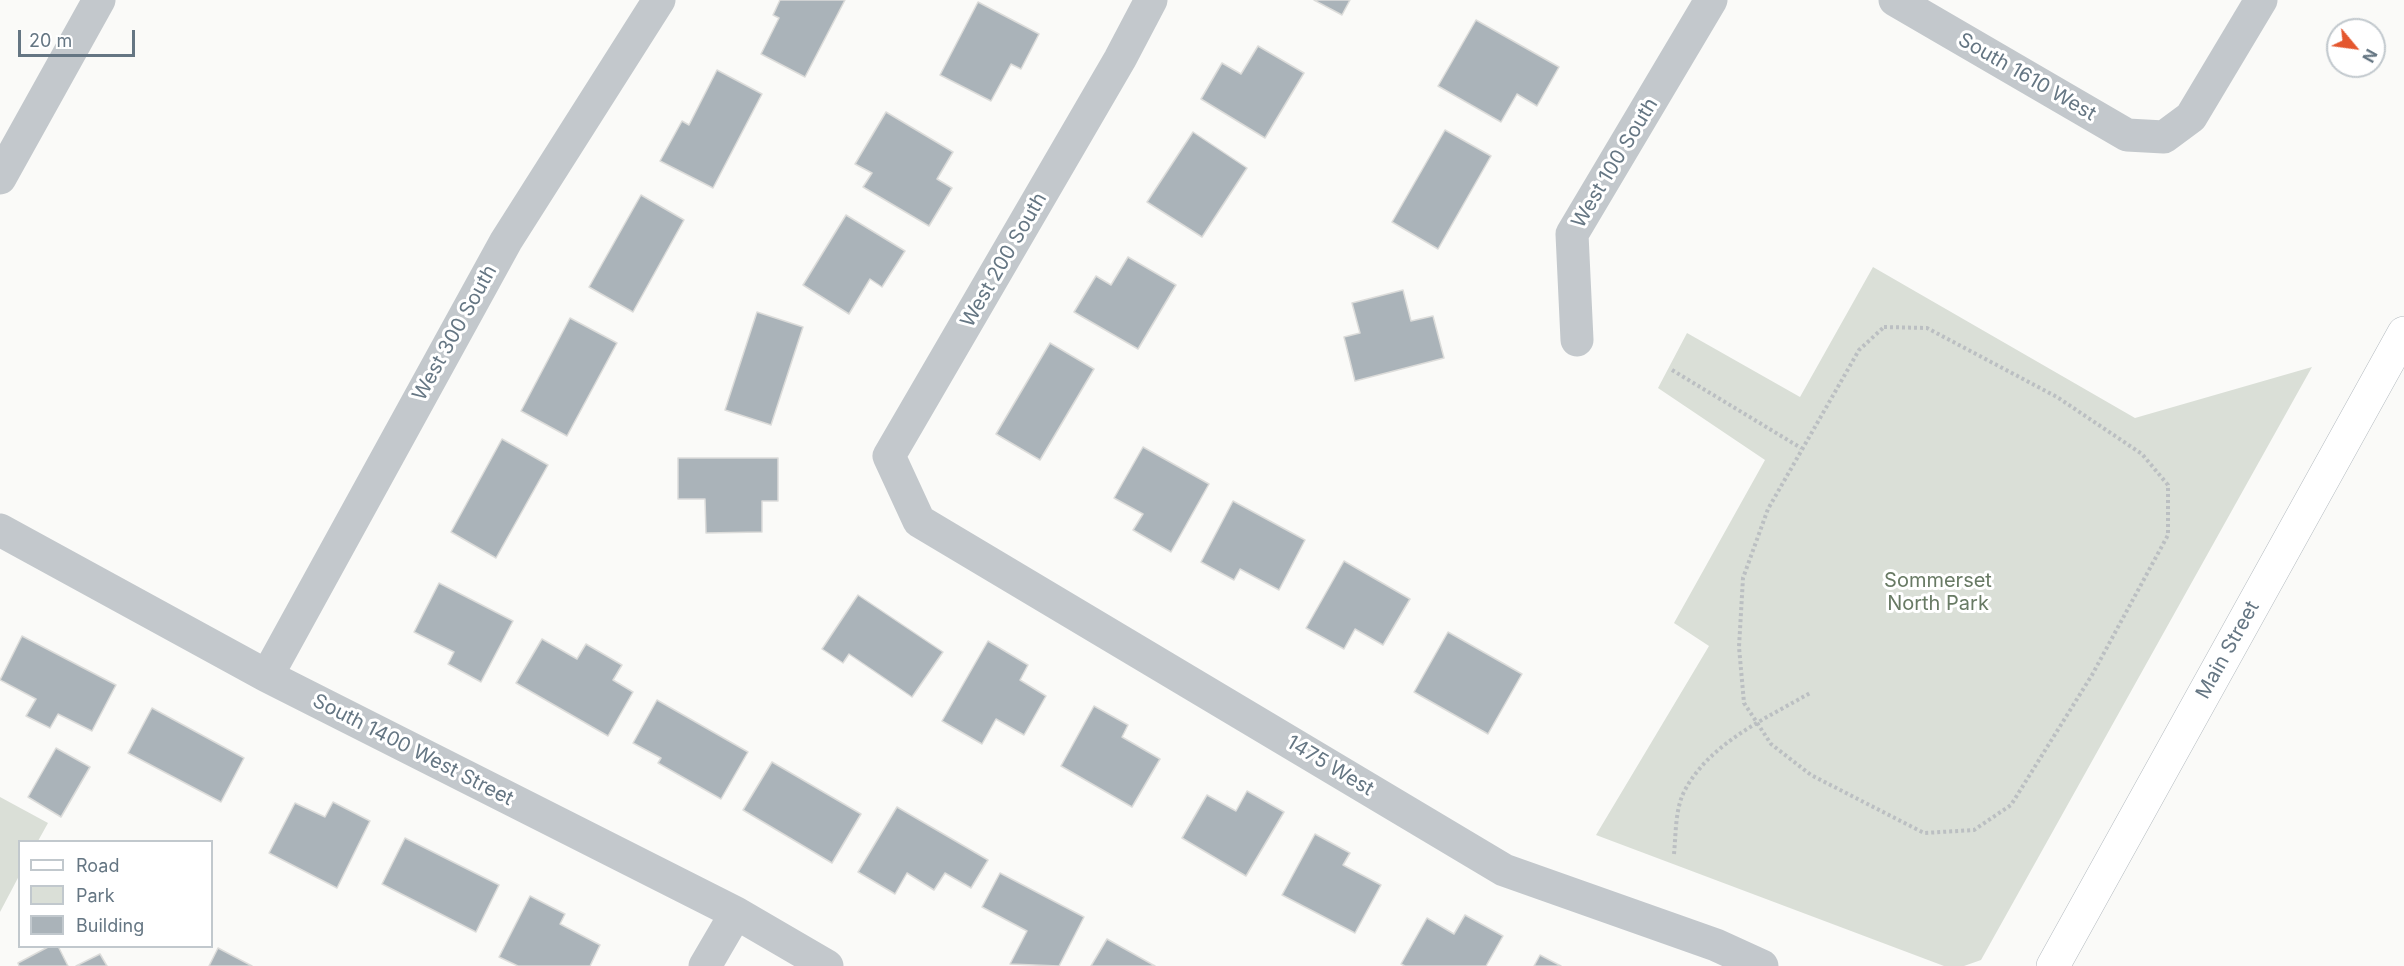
<!DOCTYPE html>
<html>
<head>
<meta charset="utf-8">
<style>
	body { margin:0 }
	#map { position:relative; width:2404px; height:966px; overflow:hidden; background:#fafaf8; font-family:Inter,sans-serif }
	canvas { display:block }
	.legend { position:absolute; left:18px; top:840px; width:195px; height:108px; box-sizing:border-box; background:#fff; border:2px solid #c1c8cd; margin:0; padding:8px 10px; list-style:none; font-size:18px; color:#657683 }
	.legend li { display:flex; align-items:center; gap:12px; height:30px }
	.legend b { width:30px; border:2px solid #c1c8cd }
	.north { position:absolute; left:2326px; top:18px; width:60px; height:60px; box-sizing:border-box; background:#fff; border:2px solid #c1c8cd; border-radius:50%; rotate:119deg; font-size:16px; font-weight:700; line-height:24px; text-align:center; color:#657683 }
	.north::after { content:''; display:block; margin:auto; width:21px; height:27px; background:#e4572e; clip-path:polygon(50% 0,100% 100%,50% 72%,0 100%) }
	.scale { position:absolute; left:18px; top:30px; width:117px; height:27px; box-sizing:border-box; border:3px solid #657683; border-top:0; padding-left:8px; font-size:18px; line-height:21px; white-space:nowrap; color:#657683; -webkit-text-stroke:4px #fff; paint-order:stroke }
</style>
</head>
<body>
<div id="map">
<canvas width="2404" height="966"></canvas>
<ul class="legend">
<li><b style="height:8px;background:#fff"></b>Road</li>
<li><b style="height:16px;background:#dadfd7"></b>Park</li>
<li><b style="height:16px;background:#aab3b9"></b>Building</li>
</ul>
<div class="north">N</div>
<div class="scale">20 m</div>
</div>
<script>
const context = document.querySelector('canvas').getContext('2d');
context.lineJoin = 'round';
function paint(path, color) { context.fillStyle = color; context.fill(path, 'evenodd'); }
function stroke(path, color, width, dash) { context.strokeStyle = color; context.lineWidth = width; context.lineCap = dash ? 'butt' : 'round'; context.setLineDash(dash || []); context.stroke(path); }
function drawText(font, color, halo, rows, align = 'center') {
  context.font = font + ' Inter,sans-serif'; context.lineWidth = 6; context.setLineDash([]); context.textBaseline = 'middle'; context.strokeStyle = halo; context.fillStyle = color; for (const [text, x, y, turn = 0] of rows) {
    context.save(); context.translate(x, y); context.rotate((+turn || 0) * Math.PI / 180); context.textAlign = isNaN(turn) ? turn : align; if (halo) context.strokeText(text, 0, 0); context.fillText(text, 0, 0); context.restore();
  }
}
paint(new Path2D(`
	M 1873,267 L 2135,418 L 2312,367 L 1981,960 L 1964,966 L 1944,966 L 1596,835 L 1709,646 L 1674,623 L 1765,460 L 1658,388 L 1687,333 L 1800,397 Z
	M 0,797 L 48,823 L 38,841 L 20,842 L 19,876 L 0,912 Z`), '#dadfd7');
const building = new Path2D(`
	M 780,0 L 845,0 L 805,77 L 761,54 L 779,18 L 773,15 Z
	M 1314,0 L 1350,0 L 1342,15 Z
	M 978,2 L 1039,34 L 1021,69 L 1011,64 L 991,101 L 940,75 Z
	M 1476,20 L 1559,67 L 1537,106 L 1517,94 L 1501,122 L 1438,86 Z
	M 1258,46 L 1304,73 L 1265,138 L 1201,99 L 1222,63 L 1241,74 Z
	M 717,70 L 762,94 L 713,188 L 660,161 L 682,121 L 689,125 Z
	M 886,112 L 953,152 L 937,179 L 952,188 L 929,226 L 863,187 L 872,173 L 855,164 Z
	M 1445,130 L 1491,156 L 1438,249 L 1392,222 Z
	M 1193,132 L 1247,168 L 1202,237 L 1147,202 Z
	M 641,195 L 684,220 L 633,312 L 589,287 Z
	M 846,215 L 905,251 L 882,287 L 870,279 L 849,314 L 803,285 Z
	M 1128,257 L 1176,285 L 1138,349 L 1074,312 L 1096,276 L 1111,285 Z
	M 1403,290 L 1411,321 L 1433,316 L 1444,358 L 1355,381 L 1344,337 L 1360,333 L 1352,303 Z
	M 757,312 L 803,327 L 771,425 L 725,410 Z
	M 570,318 L 617,343 L 567,436 L 521,411 Z
	M 1050,343 L 1094,369 L 1040,460 L 996,434 Z
	M 502,439 L 548,465 L 496,558 L 451,532 Z
	M 1143,447 L 1209,484 L 1171,552 L 1133,530 L 1143,514 L 1114,498 Z
	M 678,458 L 778,458 L 778,501 L 762,501 L 762,532 L 706,533 L 705,499 L 678,499 Z
	M 1233,501 L 1305,540 L 1279,590 L 1240,569 L 1234,580 L 1201,562 Z
	M 1344,561 L 1410,599 L 1383,645 L 1355,629 L 1344,649 L 1306,628 Z
	M 439,583 L 513,621 L 481,682 L 448,664 L 454,652 L 414,632 Z
	M 858,595 L 943,652 L 912,697 L 849,654 L 843,663 L 822,649 Z
	M 1448,632 L 1522,674 L 1488,734 L 1414,692 Z
	M 22,636 L 116,685 L 92,731 L 58,714 L 50,728 L 26,716 L 36,699 L 0,680 Z
	M 542,639 L 577,659 L 586,644 L 622,665 L 613,680 L 633,692 L 608,736 L 516,683 Z
	M 988,641 L 1028,665 L 1020,680 L 1046,696 L 1024,735 L 996,719 L 982,744 L 942,721 Z
	M 657,700 L 748,752 L 721,799 L 658,763 L 661,758 L 633,743 Z
	M 1094,706 L 1128,725 L 1122,737 L 1160,759 L 1132,807 L 1061,766 Z
	M 152,708 L 244,758 L 221,802 L 128,753 Z
	M 56,748 L 90,767 L 61,817 L 28,797 Z
	M 772,762 L 861,814 L 832,863 L 743,810 Z
	M 1247,791 L 1284,812 L 1246,876 L 1182,838 L 1207,795 L 1236,811 Z
	M 333,802 L 370,821 L 337,888 L 269,853 L 295,803 L 325,817 Z
	M 897,807 L 988,860 L 971,888 L 945,873 L 934,890 L 907,873 L 895,894 L 858,872 Z
	M 1315,834 L 1350,853 L 1343,865 L 1381,885 L 1355,933 L 1282,895 Z
	M 405,838 L 499,885 L 476,932 L 382,884 Z
	M 1000,873 L 1084,917 L 1059,966 L 1010,964 L 1027,931 L 982,907 Z
	M 530,896 L 565,914 L 560,924 L 600,945 L 590,966 L 518,966 L 499,957 Z
	M 1465,915 L 1503,936 L 1486,966 L 1405,966 L 1401,964 L 1427,918 L 1454,934 Z
	M 1107,939 L 1155,966 L 1091,966 Z
	M 50,946 L 58,946 L 68,966 L 19,966 L 18,963 Z
	M 218,948 L 252,966 L 209,966 Z
	M 100,954 L 107,966 L 76,966 Z
	M 1540,955 L 1561,966 L 1534,966 Z`);
paint(building, '#aab3b9');
stroke(building, '#dcdcda', 1.5);
const secondary = new Path2D(`
	M 2053,966 L 2404,333`);
stroke(secondary, '#b3babf', 34);
stroke(new Path2D(`
	M 1884,327 L 1927,328 L 2057,397 L 2142,454 L 2168,485 L 2168,535 L 2092,675 L 2011,805 L 1974,830 L 1924,833 L 1811,775 L 1771,744 L 1744,703 L 1739,647 L 1743,578 L 1768,509 L 1859,350 Z
	M 1672,370 L 1801,448
	M 1674,854 C 1676,834 1675,808 1685,790 C 1710,743 1765,719 1810,693`), '#bbbfc2', 4, [3, 3]);
stroke(new Path2D(`
	M 1151,0 L 1120,59 L 889,456 L 919,521 L 1504,870 L 1716,945 L 1762,966
	M 1895,0 L 2127,135 L 2164,137 L 2191,117 L 2261,0
	M 0,178 L 99,0
	M 1577,340 L 1572,234 L 1711,0
	M 0,530 L 267,676 L 736,913 L 827,966
	M 267,676 L 506,241 L 659,0
	M 705,966 L 736,913`), '#c3c8cc', 33);
stroke(secondary, '#fff', 33);
drawText('20px', '#657683', '#fff', [
	["South 1610 West",2027,77,30],
	["West 100 South",1615,163,-59],
	["West 200 South",1004,260,-60],
	["West 300 South",455,333,-61],
	["Main Street",2228,650,-61],
	["South 1400 West Street",413,750,27],
	["1475 West",1330,766,31]
]);
drawText('20px', '#687a64', '#fff', [
	["Sommerset",1938,581],
	["North Park",1938,604]
]);
</script>
</body>
</html>
